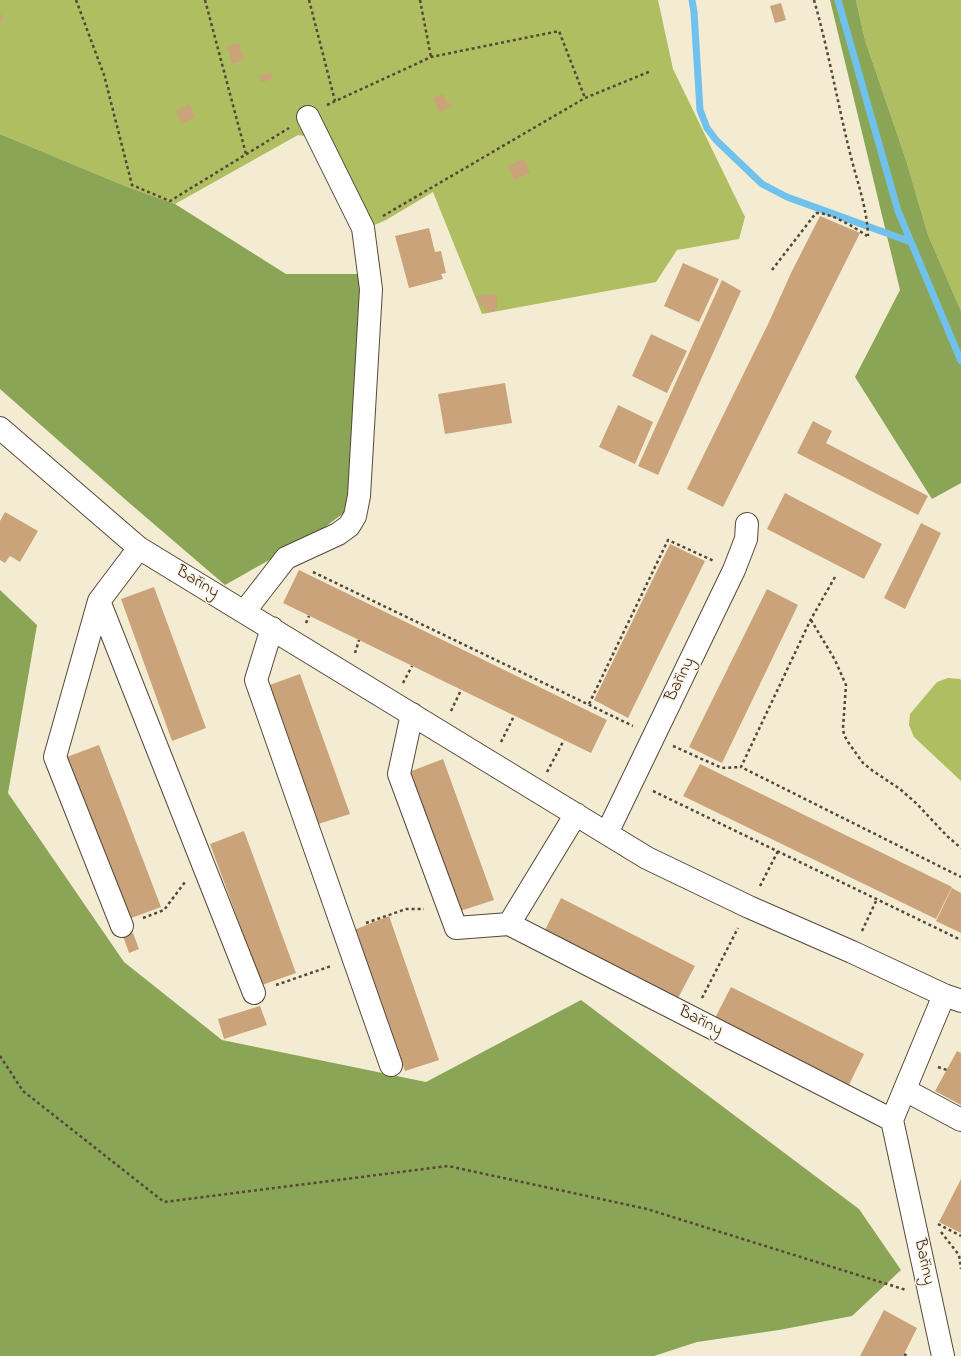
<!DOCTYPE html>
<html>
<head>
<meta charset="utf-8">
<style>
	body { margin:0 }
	canvas { display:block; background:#f3ecd2 }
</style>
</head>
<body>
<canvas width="961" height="1356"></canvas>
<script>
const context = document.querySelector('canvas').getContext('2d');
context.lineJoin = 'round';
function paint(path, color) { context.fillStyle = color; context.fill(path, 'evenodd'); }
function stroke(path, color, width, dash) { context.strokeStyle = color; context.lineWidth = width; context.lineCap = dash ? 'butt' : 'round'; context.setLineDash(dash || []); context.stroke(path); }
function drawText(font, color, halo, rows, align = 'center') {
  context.font = font + ' "Indie Flower",sans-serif'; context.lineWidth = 3; context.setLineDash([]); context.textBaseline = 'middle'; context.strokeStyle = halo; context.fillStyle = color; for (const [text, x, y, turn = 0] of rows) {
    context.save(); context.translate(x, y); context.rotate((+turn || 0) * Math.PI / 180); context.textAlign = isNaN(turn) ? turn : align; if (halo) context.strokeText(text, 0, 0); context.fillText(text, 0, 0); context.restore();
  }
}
paint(new Path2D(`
	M 0,0 L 658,0 L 673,69 L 745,217 L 739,239 L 677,250 L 656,282 L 482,314 L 433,192 L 386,220 L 354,234 L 312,137 L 298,135 L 175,204 L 125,186 L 0,134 Z
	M 856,0 L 961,0 L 961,311 L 928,235 L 906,160 L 865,40 Z
	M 948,678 L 960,679 L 961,680 L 961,781 L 914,737 L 909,725 L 910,714 L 937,682 Z`), '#aebe60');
paint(new Path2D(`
	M 830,0 L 856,0 L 865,40 L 906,160 L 928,235 L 961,311 L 961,483 L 932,499 L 855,377 L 900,290 Z
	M 0,134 L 125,186 L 175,204 L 286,274 L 362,274 L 353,506 L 317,533 L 225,585 L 127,501 L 0,389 Z
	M 0,590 L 37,625 L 8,793 L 124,962 L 222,1040 L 426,1082 L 581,1000 L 859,1209 L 901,1270 L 852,1316 L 779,1330 L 697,1342 L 654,1356 L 0,1356 Z`), '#8aa556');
stroke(new Path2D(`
	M 692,0 L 694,12 L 700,110 L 707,128 L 716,140 L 762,184 L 787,197 L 911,242
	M 838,0 L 898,211 L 961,361`), '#70c1ec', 7);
paint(new Path2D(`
	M 781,3 L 786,20 L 775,23 L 770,6 Z
	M 0,14 L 4,17 L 0,23 Z
	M 239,43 L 244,60 L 232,64 L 227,46 Z
	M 271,72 L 273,79 L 261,82 L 259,76 Z
	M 444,94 L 447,104 L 451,103 L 452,106 L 439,112 L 433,98 Z
	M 190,104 L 195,118 L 181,124 L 176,110 Z
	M 524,159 L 530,173 L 514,180 L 508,166 Z
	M 820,216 L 860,233 L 723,507 L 687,489 L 769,322 L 791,273 Z
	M 429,228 L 435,252 L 441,251 L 446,273 L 441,274 L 443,279 L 409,288 L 395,236 Z
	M 683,263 L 719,279 L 699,322 L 664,306 Z
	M 722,280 L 741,291 L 658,475 L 638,466 Z
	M 496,294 L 498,307 L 495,308 L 495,311 L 486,313 L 483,305 L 481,306 L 476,296 Z
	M 651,334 L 687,351 L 667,393 L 632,376 Z
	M 505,383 L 512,423 L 445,434 L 438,394 Z
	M 618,405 L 653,422 L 635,464 L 599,447 Z
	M 813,421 L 832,431 L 826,443 L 928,496 L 918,515 L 797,453 Z
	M 785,493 L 882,544 L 864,579 L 767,529 Z
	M 5,512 L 38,531 L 20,562 L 10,556 L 5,563 L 0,560 L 0,521 Z
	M 921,523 L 941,533 L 905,609 L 884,598 Z
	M 670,544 L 705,561 L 628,718 L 594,700 Z
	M 299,570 L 607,720 L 591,753 L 283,603 Z
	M 154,587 L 206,728 L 172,741 L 121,599 Z
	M 767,589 L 798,605 L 722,763 L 689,747 Z
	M 300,674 L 350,814 L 315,825 L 264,687 Z
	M 99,745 L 161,907 L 126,920 L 64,758 Z
	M 443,759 L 494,900 L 460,911 L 409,772 Z
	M 700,764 L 952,887 L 936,919 L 683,796 Z
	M 244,831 L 296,973 L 262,985 L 210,844 Z
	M 952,888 L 961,893 L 961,933 L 936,921 Z
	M 561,898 L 695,966 L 678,998 L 545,930 Z
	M 389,916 L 439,1060 L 405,1071 L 354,930 Z
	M 133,933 L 139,949 L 129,953 L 123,936 Z
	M 731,987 L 864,1054 L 848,1087 L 715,1018 Z
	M 260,1006 L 267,1025 L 224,1039 L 218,1019 Z
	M 957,1051 L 961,1053 L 961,1105 L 935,1091 Z
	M 961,1179 L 961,1233 L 939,1222 Z
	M 884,1310 L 917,1328 L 903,1356 L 860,1356 Z`), '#caa37a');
const minor = new Path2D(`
	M 0,428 L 139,548 L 647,858 L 749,907 L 852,952 L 944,995 L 961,1001
	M 139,548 L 99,601 L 254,993
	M 99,601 L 55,757 L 122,926
	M 244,612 L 286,558 L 338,534 L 349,526 L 355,516 L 359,496 L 371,289 L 363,228 L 308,117
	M 272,628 L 256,680 L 391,1065
	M 412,714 L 399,774 L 456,928 L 509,924 L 892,1120
	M 607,833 L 734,570 L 746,539 L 747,524
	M 509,924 L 576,814
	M 905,1090 L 961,1120
	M 943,1356 L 892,1120 L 944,995`);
stroke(minor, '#574739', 24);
stroke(new Path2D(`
	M 76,0 L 104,75 L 132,185 L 170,201 L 289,128
	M 205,0 L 246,154
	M 309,0 L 335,101
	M 420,0 L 431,57
	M 814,0 C 828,49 837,100 849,149 C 856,179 867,206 868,236
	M 327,105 L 431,57 L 559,31 L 585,98
	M 383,216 L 585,98 L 651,71
	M 772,270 L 816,213 C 832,213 854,227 867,236
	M 313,572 L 633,726
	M 835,577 L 811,619 L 741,767 L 961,877
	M 811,620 L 835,660 L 846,685 L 843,728 L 844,735 L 848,742 L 863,763 L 873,771 L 900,789 L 917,804 L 947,836 L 961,848
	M 306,623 L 309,616
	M 355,653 L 359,640
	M 403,683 L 412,666
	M 589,704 L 668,540 L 714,561
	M 451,711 L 461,690
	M 501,742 L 514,716
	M 673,746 L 722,768 L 741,767
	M 547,772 L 564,740
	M 653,791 L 961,940
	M 760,886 L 778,851
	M 143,918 L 164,910 L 185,882
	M 366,923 L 406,909 L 424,909
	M 862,931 L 877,899
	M 276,985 L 331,966
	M 702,998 L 738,928
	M 0,1056 L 23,1091 L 164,1202 L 448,1166 L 647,1209 L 906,1290
	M 938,1067 L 947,1070
	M 938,1224 L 961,1236
	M 941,1232 L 959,1255 L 961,1269
	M 904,1354 L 907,1356`), '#574739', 2.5, [3, 3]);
stroke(minor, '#fff', 22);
drawText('17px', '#3b2a1e', '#fcf5e5', [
	["Bařiny",197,583,31],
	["Bařiny",681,680,-64],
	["Bařiny",700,1022,27],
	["Bařiny",923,1262,78]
]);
</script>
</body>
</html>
